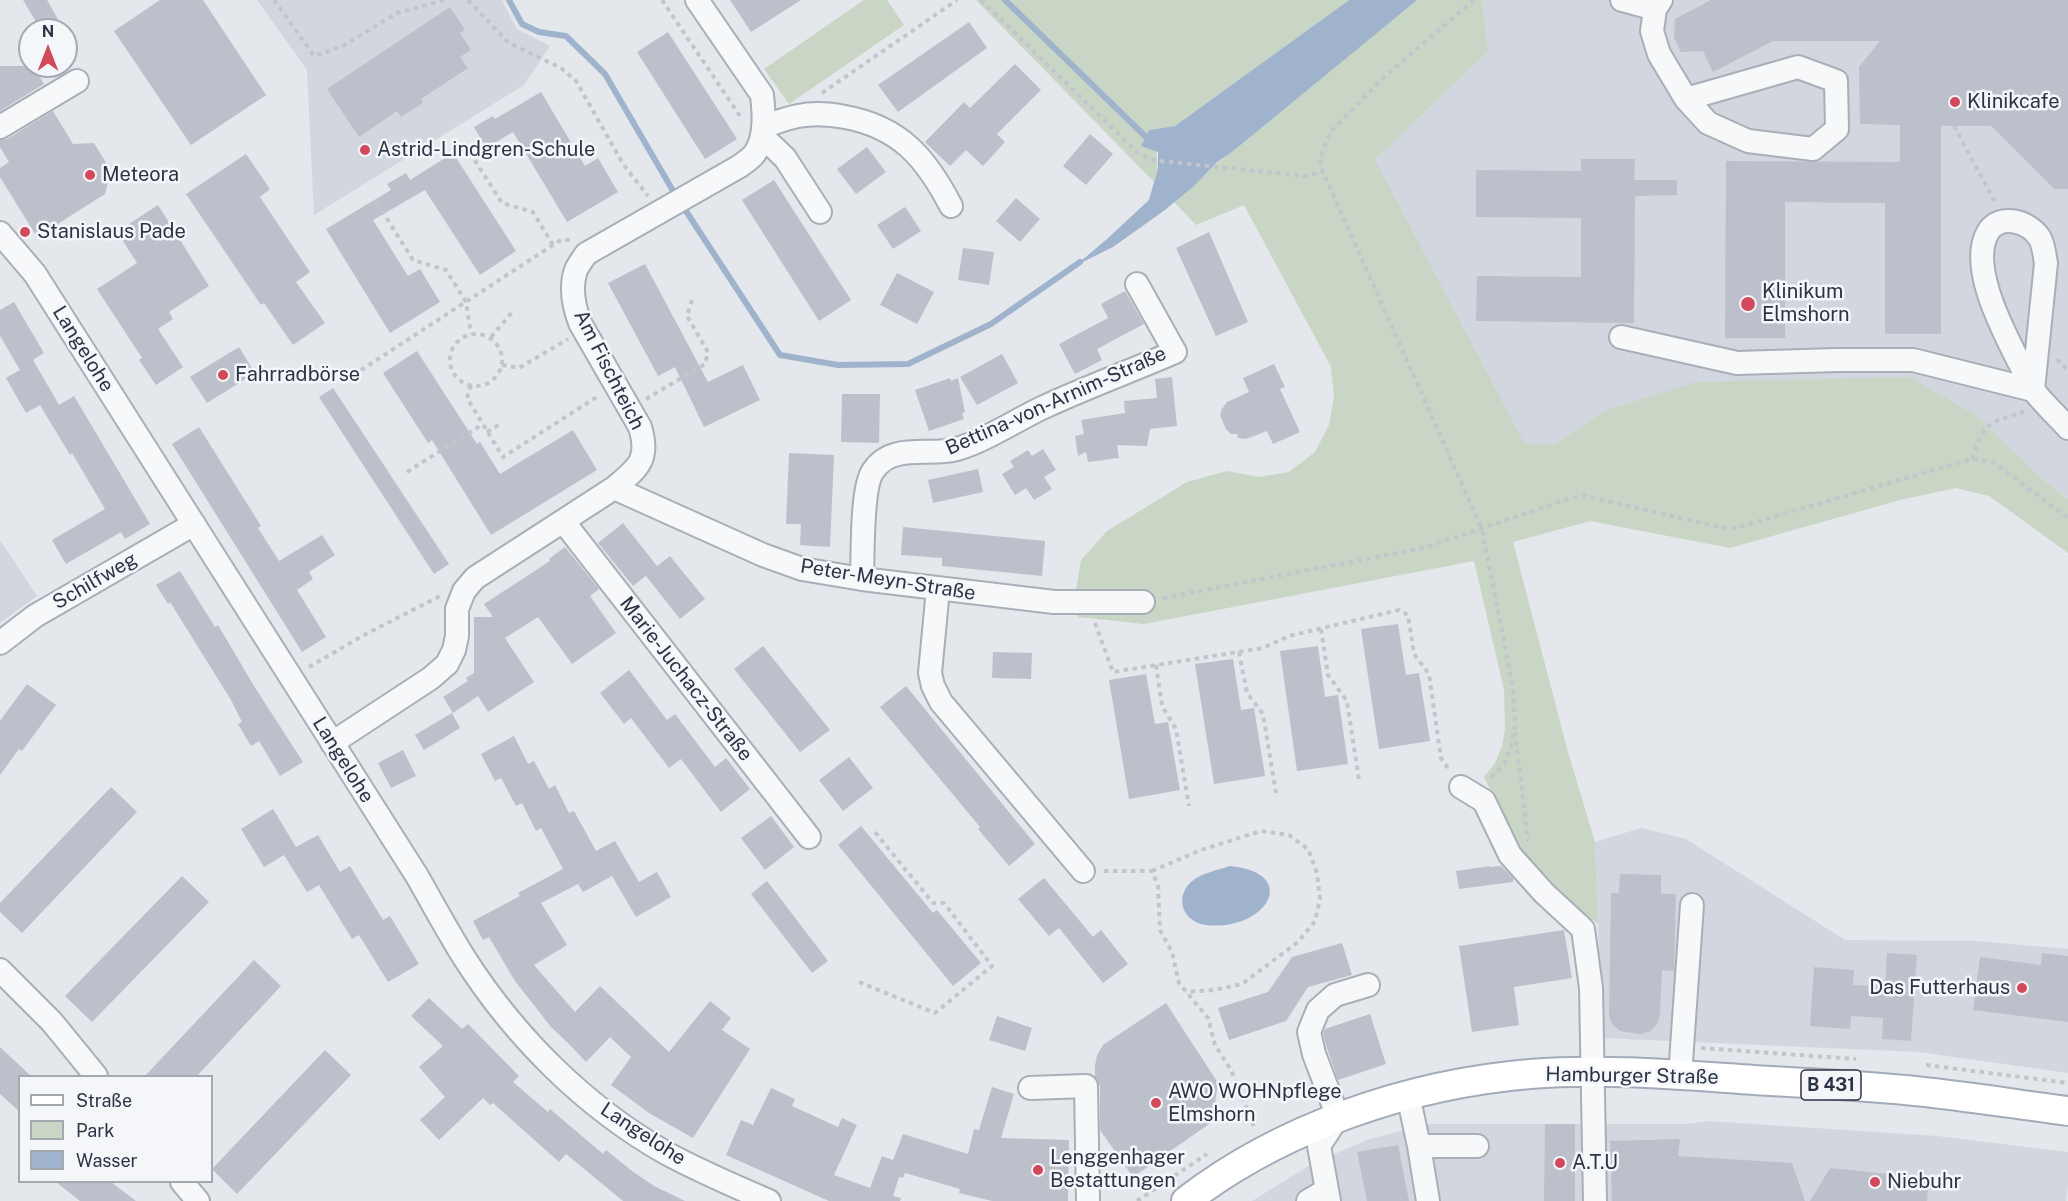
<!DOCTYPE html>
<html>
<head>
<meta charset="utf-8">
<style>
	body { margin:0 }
	#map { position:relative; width:2068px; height:1201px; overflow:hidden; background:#e4e7ec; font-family:"Public Sans",sans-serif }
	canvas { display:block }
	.legend { position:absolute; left:18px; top:1075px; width:195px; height:108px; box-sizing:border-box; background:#f4f6f9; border:2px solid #a4a8b1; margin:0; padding:8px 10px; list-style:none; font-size:18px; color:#2b3445 }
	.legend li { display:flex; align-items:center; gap:12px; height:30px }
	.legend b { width:30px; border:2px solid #a4a8b1 }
	.north { position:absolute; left:18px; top:18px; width:60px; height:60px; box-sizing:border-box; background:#f4f6f9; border:2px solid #a4a8b1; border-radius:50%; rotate:0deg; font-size:16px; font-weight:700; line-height:24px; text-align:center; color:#2b3445 }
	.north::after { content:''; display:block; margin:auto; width:21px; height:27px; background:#d1495b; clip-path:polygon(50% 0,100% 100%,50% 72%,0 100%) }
</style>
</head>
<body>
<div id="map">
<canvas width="2068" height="1201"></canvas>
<ul class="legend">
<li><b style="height:8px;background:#fff"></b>Straße</li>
<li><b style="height:16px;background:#c9d6c5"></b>Park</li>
<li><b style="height:16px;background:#9fb4cc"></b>Wasser</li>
</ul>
<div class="north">N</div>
</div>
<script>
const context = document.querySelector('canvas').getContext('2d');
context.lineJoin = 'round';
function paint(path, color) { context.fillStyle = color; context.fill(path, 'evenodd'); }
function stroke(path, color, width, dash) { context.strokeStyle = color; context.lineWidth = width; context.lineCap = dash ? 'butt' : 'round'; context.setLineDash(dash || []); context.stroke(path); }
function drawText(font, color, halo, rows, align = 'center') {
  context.font = font + ' "Public Sans",sans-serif'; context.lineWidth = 5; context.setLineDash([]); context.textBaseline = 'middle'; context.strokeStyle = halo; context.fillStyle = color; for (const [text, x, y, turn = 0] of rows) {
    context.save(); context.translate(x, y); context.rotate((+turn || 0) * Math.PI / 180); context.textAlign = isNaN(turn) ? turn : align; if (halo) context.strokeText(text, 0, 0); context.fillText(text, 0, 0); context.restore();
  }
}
paint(new Path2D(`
	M 257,0 L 502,0 L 517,29 L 550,46 L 524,85 L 314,215 L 307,70 Z
	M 1482,0 L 2068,0 L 2068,499 L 2037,475 L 1496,487 L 1375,160 L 1488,51 Z
	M 0,540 L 37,596 L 0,623 Z
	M 1641,828 L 1686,839 L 1845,940 L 1976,941 L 2068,949 L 2068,1073 L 1918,1052 L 1602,1038 L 1595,842 Z
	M 1708,1121 L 1937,1136 L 2068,1152 L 2068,1186 L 2066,1201 L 1252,1201 L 1312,1164 L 1369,1139 L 1430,1124 L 1686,1124 Z`), '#d2d6de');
paint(new Path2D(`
	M 864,0 L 887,0 L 904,25 L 789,104 L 764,69 Z
	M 976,0 L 1349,0 L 1175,126 L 1149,130 C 1157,151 1161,160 1154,182 Z
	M 1415,0 L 1482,0 L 1488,51 L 1375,160 L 1524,443 L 1554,445 L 1604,411 L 1696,382 L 1909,377 L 1977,416 L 2037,475 L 2068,499 L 2068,553 L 1989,496 L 1956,488 L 1900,500 L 1730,548 L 1590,521 L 1513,542 L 1568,752 L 1595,842 L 1598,924 L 1554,888 L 1520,851 L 1484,777 L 1495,763 L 1502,746 L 1505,730 L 1504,690 L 1474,561 L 1144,624 L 1078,617 L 1075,596 L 1081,560 L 1107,531 L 1187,482 L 1227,471 L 1259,477 L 1289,472 L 1315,452 L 1329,425 L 1334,397 L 1331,367 L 1244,205 L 1196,225 L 1174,202 C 1194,186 1210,166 1232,152 Z`), '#c9d6c5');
paint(new Path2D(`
	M 1349,0 L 1417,0 L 1232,152 L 1217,162 L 1195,185 L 1165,210 L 1113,247 L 1075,266 L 1107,239 L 1149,200 L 1158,168 L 1158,152 L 1141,146 L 1149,130 L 1175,126 Z
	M 1230,866 C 1302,873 1266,932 1206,925 C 1183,922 1174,898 1191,882 C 1201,873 1218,870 1230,866 Z`), '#9fb4cc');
stroke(new Path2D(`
	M 509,0 L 522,24 L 539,32 L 566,36 L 605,74 L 676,196
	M 1005,0 L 1146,137 L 1152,139
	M 682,205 L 780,355 L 838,365 L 908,364 L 991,324 L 1080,262`), '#9fb4cc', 6);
paint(new Path2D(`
	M 23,0 L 47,0 L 64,30 L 41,30 Z
	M 160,0 L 203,0 L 266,95 L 191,145 L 114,31 Z
	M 730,0 L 801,0 L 751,32 Z
	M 1711,0 L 2068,0 L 2068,189 L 2054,189 L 1991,126 L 1941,126 L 1941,334 L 1885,334 L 1885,203 L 1785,202 L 1785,338 L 1725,338 L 1726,161 L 1900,162 L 1900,125 L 1860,124 L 1859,67 L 1880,41 L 1773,41 L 1713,72 L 1703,51 L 1681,52 L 1674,37 L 1675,19 Z
	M 450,7 L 465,30 L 460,33 L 471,50 L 460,57 L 468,68 L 421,99 L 423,103 L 401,117 L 397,111 L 359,137 L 327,89 Z
	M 969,22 L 987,48 L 898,112 L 878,85 Z
	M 668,32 L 737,139 L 705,159 L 637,52 Z
	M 1015,64 L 1041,90 L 997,134 L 1005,142 L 983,166 L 966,150 L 950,166 L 925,142 L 964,102 L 970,108 Z
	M 0,66 L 33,66 L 44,84 L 0,111 Z
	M 541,92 L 585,166 L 598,158 L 618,192 L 567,222 L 513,132 L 486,148 L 474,127 L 493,116 L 495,119 Z
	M 53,111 L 73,144 L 94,143 L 111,171 L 105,194 L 37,237 L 0,177 L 0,168 L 9,162 L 0,147 L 0,140 L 7,139 Z
	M 1090,134 L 1113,154 L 1086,185 L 1063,166 Z
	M 867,147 L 886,172 L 856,194 L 837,169 Z
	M 453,153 L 516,251 L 480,275 L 425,190 L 373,220 L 408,276 L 420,269 L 440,302 L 390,333 L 326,229 L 391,190 L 387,184 L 406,173 L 410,180 Z
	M 246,154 L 270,189 L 260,197 L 310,272 L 296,282 L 325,323 L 293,345 L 264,303 L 261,305 L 186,194 Z
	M 1581,159 L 1635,159 L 1634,180 L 1677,180 L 1677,195 L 1635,196 L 1634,323 L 1476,321 L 1477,276 L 1581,277 L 1581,218 L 1476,217 L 1476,170 L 1581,171 Z
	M 774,180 L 851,300 L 819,321 L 742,200 Z
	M 1016,198 L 1040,219 L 1020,242 L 996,221 Z
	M 158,205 L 209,286 L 169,312 L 173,319 L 158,329 L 183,367 L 156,385 L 139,360 L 142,358 L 97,289 L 137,263 L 117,232 Z
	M 905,207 L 921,231 L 893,249 L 877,225 Z
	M 1209,232 L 1248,322 L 1216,336 L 1176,248 Z
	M 963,248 L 994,252 L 989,285 L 958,280 Z
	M 645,264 L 708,382 L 743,365 L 760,400 L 704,427 L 675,367 L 658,376 L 608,283 Z
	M 897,273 L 934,292 L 917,324 L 880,305 Z
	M 1125,291 L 1144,324 L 1097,349 L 1102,360 L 1075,374 L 1059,344 L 1108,318 L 1101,304 Z
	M 14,302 L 44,353 L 33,360 L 59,405 L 74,396 L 150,524 L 125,539 L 121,532 L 66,564 L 52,540 L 105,509 L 72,453 L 70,455 L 40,405 L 26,413 L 6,378 L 20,370 L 0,336 L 0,310 Z
	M 239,347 L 255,373 L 207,403 L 190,377 Z
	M 417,351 L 477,444 L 480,442 L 500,474 L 573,430 L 597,470 L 491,535 L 432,440 L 428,443 L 383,373 Z
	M 1002,354 L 1018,383 L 977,405 L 960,377 Z
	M 1274,364 L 1285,387 L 1280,389 L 1300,432 L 1273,444 L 1267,431 L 1246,439 L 1238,438 L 1237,434 L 1231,434 L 1226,429 L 1220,415 L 1222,409 L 1227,402 L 1249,392 L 1243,378 Z
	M 1172,377 L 1177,426 L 1150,429 L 1147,446 L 1117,445 L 1119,458 L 1088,462 L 1086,452 L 1078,456 L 1075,436 L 1084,434 L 1081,420 L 1125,413 L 1124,401 L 1157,398 L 1155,379 Z
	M 950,378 L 951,381 L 958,378 L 965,412 L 962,413 L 964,419 L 929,431 L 915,390 Z
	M 333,388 L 449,564 L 434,574 L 319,397 Z
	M 842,394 L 880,394 L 879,443 L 841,442 Z
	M 199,427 L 261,526 L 258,528 L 279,561 L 322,535 L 335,555 L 309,572 L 313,579 L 297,590 L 326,637 L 302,652 L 172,444 Z
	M 1043,449 L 1056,470 L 1044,477 L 1052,489 L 1034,500 L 1026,488 L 1015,495 L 1002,474 L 1014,467 L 1010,461 L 1028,450 L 1032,456 Z
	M 789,453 L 834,455 L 830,547 L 800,545 L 801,524 L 786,524 Z
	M 978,469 L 983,492 L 933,503 L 928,480 Z
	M 623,523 L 657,566 L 670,556 L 705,599 L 680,619 L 646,576 L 648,574 L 633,586 L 598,543 Z
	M 903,527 L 1045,541 L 1042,576 L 942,566 L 942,558 L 901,555 Z
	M 565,547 L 599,589 L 590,596 L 616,633 L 572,664 L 538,617 L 505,638 L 534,682 L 488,712 L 478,696 L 453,713 L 443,697 L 468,681 L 466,678 L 474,673 L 474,617 L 493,617 L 484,604 L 550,561 L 549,559 Z
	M 180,571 L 215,627 L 218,625 L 254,686 L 303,762 L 280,776 L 259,741 L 251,746 L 238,724 L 242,722 L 231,700 L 170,602 L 168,604 L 156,585 Z
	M 1398,624 L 1406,675 L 1419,673 L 1430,741 L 1379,749 L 1361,629 Z
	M 763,646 L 830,730 L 800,752 L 734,669 Z
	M 1318,646 L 1325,697 L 1338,695 L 1348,764 L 1297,771 L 1280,651 Z
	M 993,652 L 1032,653 L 1031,679 L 992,678 Z
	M 1233,659 L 1241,710 L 1254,708 L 1265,776 L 1214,784 L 1195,664 Z
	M 629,670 L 667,720 L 675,714 L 715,767 L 726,758 L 750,789 L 721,812 L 681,759 L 669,768 L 631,718 L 624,724 L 600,693 Z
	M 1146,674 L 1155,724 L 1168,722 L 1180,790 L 1129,799 L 1109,680 Z
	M 27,684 L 56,705 L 22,751 L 19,749 L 0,775 L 0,721 Z
	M 906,686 L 1035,844 L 1009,866 L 978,829 L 980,827 L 880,707 Z
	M 452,713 L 460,728 L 424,750 L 415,735 Z
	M 514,736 L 528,764 L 534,761 L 549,789 L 555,785 L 569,813 L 574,811 L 596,851 L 615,841 L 639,882 L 657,872 L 671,897 L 636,917 L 612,876 L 583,892 L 578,884 L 541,903 L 567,945 L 534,965 L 575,1012 L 600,986 L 669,1052 L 710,1001 L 731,1018 L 722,1030 L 750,1049 L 693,1138 L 649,1113 L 611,1085 L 631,1057 L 610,1037 L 586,1062 L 569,1044 L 551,1027 L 515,981 L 489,937 L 483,940 L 473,921 L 520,896 L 518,893 L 563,869 L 541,828 L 536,831 L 522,803 L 516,806 L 501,778 L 495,781 L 481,754 Z
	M 403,750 L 416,776 L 391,788 L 378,763 Z
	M 849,757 L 873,788 L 843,811 L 819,780 Z
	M 111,787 L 137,812 L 22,933 L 0,912 L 0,903 Z
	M 273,809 L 296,847 L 318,835 L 340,872 L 350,866 L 383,920 L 390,916 L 419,964 L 388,982 L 359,935 L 352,939 L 319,885 L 307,892 L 284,855 L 264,867 L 241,829 Z
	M 771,816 L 794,847 L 765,870 L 741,838 Z
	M 861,826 L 933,913 L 937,910 L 981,963 L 953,986 L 838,845 Z
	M 1490,866 L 1490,867 L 1501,866 L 1513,878 L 1513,882 L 1459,889 L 1456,871 Z
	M 1620,874 L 1661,875 L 1661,894 L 1676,894 L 1674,971 L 1662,970 L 1660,1015 L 1657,1024 L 1651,1031 L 1640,1034 L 1620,1031 L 1612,1024 L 1609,1016 L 1611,893 L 1619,893 Z
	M 182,876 L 209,902 L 92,1022 L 65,996 Z
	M 1044,878 L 1093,937 L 1101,930 L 1128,964 L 1103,983 L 1059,928 L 1049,936 L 1018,899 Z
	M 767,881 L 828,961 L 812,973 L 751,894 Z
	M 1564,930 L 1572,978 L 1514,987 L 1519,1025 L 1472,1032 L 1459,946 Z
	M 1342,943 L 1352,975 L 1308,987 L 1286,1021 L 1229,1040 L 1218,1008 L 1268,992 L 1292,957 Z
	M 1887,953 L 1917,955 L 1911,1041 L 1882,1039 L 1883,1018 L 1851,1016 L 1850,1029 L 1810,1026 L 1814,967 L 1854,970 L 1853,985 L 1885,987 Z
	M 2042,953 L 2068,956 L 2068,1022 L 1973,1010 L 1980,957 L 2041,965 Z
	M 254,960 L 281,986 L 196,1077 L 144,1077 Z
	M 429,998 L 462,1029 L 468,1024 L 519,1076 L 513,1082 L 548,1112 L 550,1109 L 603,1154 L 606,1150 L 632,1171 L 654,1186 L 685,1201 L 623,1201 L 566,1154 L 559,1162 L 493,1103 L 490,1105 L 483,1098 L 439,1140 L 420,1120 L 445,1097 L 419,1067 L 443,1046 L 411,1016 Z
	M 1166,1003 L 1218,1083 L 1212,1122 L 1133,1177 L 1100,1130 L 1100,1086 L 1095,1077 L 1095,1066 L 1097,1055 L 1103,1045 Z
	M 1370,1014 L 1386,1064 L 1338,1080 L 1326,1045 L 1323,1033 L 1325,1029 Z
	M 997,1016 L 1032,1028 L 1025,1051 L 989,1040 Z
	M 0,1047 L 32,1077 L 20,1077 L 20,1112 L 0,1094 Z
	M 325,1050 L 351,1075 L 237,1194 L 212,1169 Z
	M 992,1087 L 1014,1094 L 1001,1138 L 1069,1140 L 1068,1201 L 992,1201 L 959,1193 L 960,1189 L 905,1173 L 903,1178 L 899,1177 L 893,1196 L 901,1198 L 900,1201 L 829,1201 L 726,1155 L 741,1120 L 753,1125 L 771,1088 L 795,1099 L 792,1106 L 838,1127 L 842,1118 L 857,1125 L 834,1175 L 870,1188 L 882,1156 L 893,1160 L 903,1134 L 968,1154 L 974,1129 L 979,1130 Z
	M 1545,1124 L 1575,1124 L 1575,1201 L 1544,1201 Z
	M 1680,1139 L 1678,1156 L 1792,1163 L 1805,1201 L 1612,1201 L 1610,1141 Z
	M 1398,1145 L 1409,1201 L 1367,1201 L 1357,1152 Z
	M 1830,1168 L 1929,1178 L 1927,1201 L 1810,1201 Z
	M 56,1182 L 111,1182 L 136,1201 L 80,1201 Z`), '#bbc0ca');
const minor = new Path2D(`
	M 1622,0 L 1655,9
	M 1661,0 L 1655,9 L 1652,31 L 1659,54 L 1686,99 L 1708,123 L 1748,141 L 1813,149 L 1837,129 L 1836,81 L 1798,67 L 1686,99
	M 0,127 L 77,81
	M 763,127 C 774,123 787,118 798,116 C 813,113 830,114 845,117 C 900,127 926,158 951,206
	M 762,136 L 785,158 L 820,212
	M 0,233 L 35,274 L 417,876 C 433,904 448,932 465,959 C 515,1037 585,1107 666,1153 C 699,1171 734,1186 769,1201
	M 1621,337 L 1737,363 L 1837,360 L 1913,360 L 2033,390
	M 2033,390 L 2046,263 C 2044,254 2044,244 2039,237 C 2028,221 2000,213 1988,232 C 1968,266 2004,332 2019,362 C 2024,371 2028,383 2034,391 C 2044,404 2057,416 2068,428
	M 614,488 L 763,555 L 802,569 L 862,579 L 1054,602 L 1143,602
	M 563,521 L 809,837
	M 862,579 C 863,556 861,488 873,471 C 892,442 929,457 957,449 C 987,440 1016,420 1044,407 C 1087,387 1131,371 1175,352 L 1137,284
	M 938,589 L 930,673 L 933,686 L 941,702 L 1083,871
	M 0,643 L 35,616 L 194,524
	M 332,743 L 431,678 L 447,664 L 454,650 L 457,636 L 457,609 L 464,591 L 475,578 L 614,488 C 638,468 650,460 640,427 L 580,323 C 574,307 570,287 576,270 C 578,265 583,259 586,254 L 740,166 C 745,162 752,158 755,153 C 766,137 764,113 762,95 L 697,0
	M 1461,787 L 1484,801 L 1510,855 L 1544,893 L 1583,929 L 1591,988 L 1595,1201
	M 0,970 L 52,1022 L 96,1076
	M 1680,1076 L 1692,905
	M 1030,1088 L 1086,1086 L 1088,1201
	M 1408,1095 L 1419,1146 L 1477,1146
	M 1419,1146 L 1428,1201
	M 182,1182 L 198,1201
	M 1308,1201 L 1327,1190
	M 1329,1201 L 1319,1146 L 1338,1117 L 1314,1054 L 1309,1032 L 1318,1010 L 1335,995 L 1368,985`);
const major = new Path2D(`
	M 1186,1201 C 1282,1127 1410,1084 1530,1074 C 1604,1068 1680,1075 1754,1080 C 1804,1083 1855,1085 1905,1090 C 1959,1095 2014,1104 2068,1111`);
stroke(minor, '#a9aeb7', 26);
stroke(major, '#a3abb8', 32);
stroke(new Path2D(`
	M 274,0 L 314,56 L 343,46 L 397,13 L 445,0
	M 468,0 L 509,43 L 561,68 L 576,81 L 623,164 L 648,196
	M 662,0 L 742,119
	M 981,0 L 1138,153 L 1151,160 L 1304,176 L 1323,172
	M 1474,0 L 1385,76 L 1331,131 L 1320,158 L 1323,172 L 1482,529 L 1513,688 L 1515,725 L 1511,746 L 1505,763 L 1494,775 L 1487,778
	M 822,93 L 957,0
	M 1954,126 L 1995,202
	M 465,145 L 502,203 L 533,212 L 553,245
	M 377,203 L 413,260 L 446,270 L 466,302 L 471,334
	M450 360a26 26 0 1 1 52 0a26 26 0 1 1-52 0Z
	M 491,337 L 514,310
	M 2057,359 L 2068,371
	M 502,365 L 519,368 L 568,339
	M 346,380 L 553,245 L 561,240 L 571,240
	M 471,385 L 467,398 L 503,457 L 600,395
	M 646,399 L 705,364 L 708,352 L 687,316 L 692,300
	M 487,432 L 502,423
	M 1972,459 C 1984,423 1988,422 2024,412
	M 407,472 L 483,424
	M 1163,598 L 1423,548 L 1571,498 L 1586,496 L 1719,527 L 1735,528 L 1972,459 L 1993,462 L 2068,518
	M 1095,623 L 1113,672 L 1263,648 L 1289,636 L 1399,610 L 1408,615 L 1414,654 L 1429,674 L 1441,758 L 1450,771
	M 1321,629 L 1328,675 L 1347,701 L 1359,780
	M 1239,652 L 1247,693 L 1263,714 L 1276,793
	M 1156,665 L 1162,706 L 1176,729 L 1189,806
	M 309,667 L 364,635 L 440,596
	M 1515,732 L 1528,841
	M 1104,871 L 1152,871 L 1158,886 L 1160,930 L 1172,952 L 1179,983 L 1208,1018 L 1215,1045 L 1231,1070 L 1255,1129
	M 1152,871 L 1201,850 L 1261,831 L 1289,835 L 1308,849 L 1317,873 L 1320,899 L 1315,921 L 1298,942 L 1242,984 L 1214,990 L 1186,992
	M 859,982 L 935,1013 L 992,966 L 944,903 L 933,903 L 874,831
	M 1701,1048 L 1856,1059
	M 1926,1065 L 2068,1083
	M 1137,1201 L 1207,1154`), '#c2c5cb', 4, [4.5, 4.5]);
stroke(minor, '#f7f8fa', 22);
stroke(major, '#fff', 28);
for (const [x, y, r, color] of [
	[1955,102,6,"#d1495b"],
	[365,150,6,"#d1495b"],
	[90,175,6,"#d1495b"],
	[25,232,6,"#d1495b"],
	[1748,304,8,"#d1495b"],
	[223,375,6,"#d1495b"],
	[2022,988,6,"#d1495b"],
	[1156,1103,6,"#d1495b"],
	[1560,1163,6,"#d1495b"],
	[1038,1170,6,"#d1495b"],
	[1875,1182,6,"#d1495b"]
]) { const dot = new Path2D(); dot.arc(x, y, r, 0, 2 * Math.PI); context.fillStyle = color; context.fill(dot); stroke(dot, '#f4f6f9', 2); }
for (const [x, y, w] of [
	[1831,1085,60]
]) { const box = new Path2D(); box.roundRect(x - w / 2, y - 15, w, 30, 4.5); context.fillStyle = '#f4f6f9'; context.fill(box); stroke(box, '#2b3445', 1.5); }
drawText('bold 18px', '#2b3445', null, [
	["B 431",1831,1085]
]);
drawText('20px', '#2b3445', '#f4f6f9', [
	["Klinikcafe",1967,102],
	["Astrid-Lindgren-Schule",377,150],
	["Meteora",102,175],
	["Stanislaus Pade",37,232],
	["Klinikum",1762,292],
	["Elmshorn",1762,315],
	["Fahrradbörse",235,375],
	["Das Futterhaus",2010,988,"right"],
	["AWO WOHNpflege",1168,1092],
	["Elmshorn",1168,1115],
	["Lenggenhager",1050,1158],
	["Bestattungen",1050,1181],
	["A.T.U",1572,1163],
	["Niebuhr",1887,1182]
], 'left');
drawText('20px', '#2b3445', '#f4f6f9', [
	["Langelohe",83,349,58],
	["Am Fischteich",609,370,63],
	["Bettina-von-Arnim-Straße",1056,401,-24],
	["Peter-Meyn-Straße",888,580,9],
	["Schilfweg",95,581,-30],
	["Marie-Juchacz-Straße",686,679,52],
	["Langelohe",343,760,58],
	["Hamburger Straße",1632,1076,1],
	["Langelohe",643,1134,33]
]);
</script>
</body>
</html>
